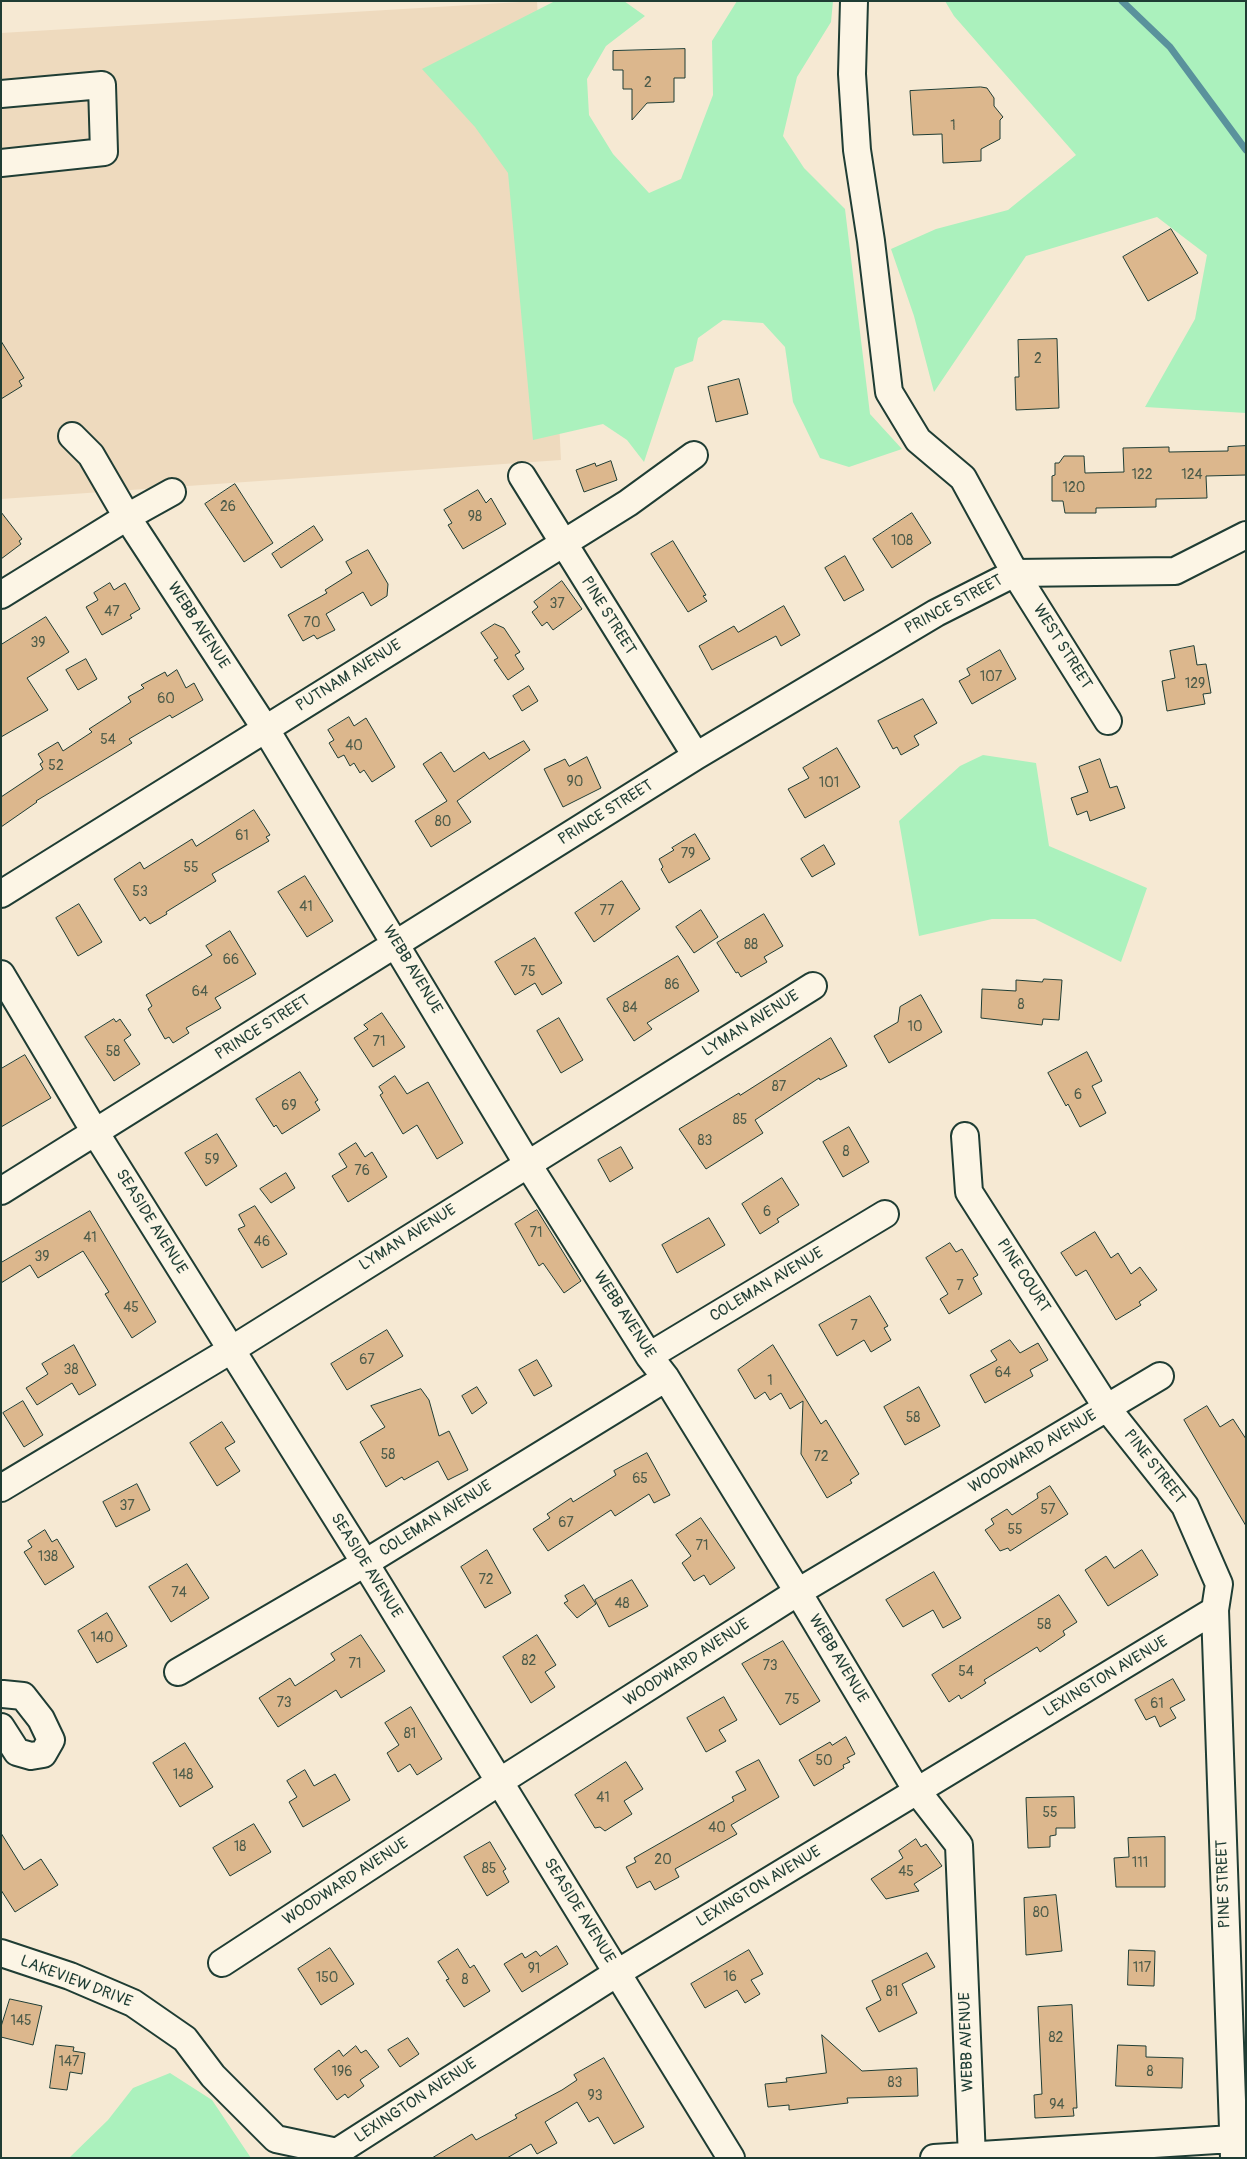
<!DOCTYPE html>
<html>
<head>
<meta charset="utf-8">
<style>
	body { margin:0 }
	#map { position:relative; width:1247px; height:2159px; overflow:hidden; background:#f6e9d3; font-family:Pangolin,sans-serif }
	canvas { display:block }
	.frame { position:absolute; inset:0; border:2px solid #1f3d34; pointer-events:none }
</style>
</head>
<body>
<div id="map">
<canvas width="1247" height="2159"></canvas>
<div class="frame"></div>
</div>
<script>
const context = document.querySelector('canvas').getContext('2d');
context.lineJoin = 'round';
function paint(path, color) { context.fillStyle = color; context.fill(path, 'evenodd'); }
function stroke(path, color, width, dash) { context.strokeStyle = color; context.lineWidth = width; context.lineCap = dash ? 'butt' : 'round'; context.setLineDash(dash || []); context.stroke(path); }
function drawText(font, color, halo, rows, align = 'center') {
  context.font = font + ' Pangolin,sans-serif'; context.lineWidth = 4; context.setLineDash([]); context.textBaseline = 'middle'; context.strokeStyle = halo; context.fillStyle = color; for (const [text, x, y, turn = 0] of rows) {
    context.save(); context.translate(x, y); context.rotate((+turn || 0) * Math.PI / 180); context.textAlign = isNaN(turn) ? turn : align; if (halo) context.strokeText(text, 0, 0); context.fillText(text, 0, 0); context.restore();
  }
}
paint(new Path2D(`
	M 537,1 L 561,460 L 1,499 L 1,33 Z`), '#eedabe');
paint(new Path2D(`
	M 555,1 L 624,1 L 645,16 L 606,46 L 587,79 L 589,115 L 613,154 L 649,193 L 681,179 L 713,95 L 712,41 L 737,1 L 833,1 L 831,22 L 797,77 L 783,136 L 804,168 L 845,209 L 870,414 L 902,449 L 849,467 L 820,458 L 793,402 L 785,347 L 763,323 L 723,320 L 698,338 L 693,361 L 675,368 L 644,462 L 627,440 L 603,424 L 533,440 L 508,173 L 475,127 L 422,69 Z
	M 945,1 L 1246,1 L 1246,413 L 1145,407 L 1195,319 L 1207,255 L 1157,217 L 1026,256 L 934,392 L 914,316 L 891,249 L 936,229 L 1008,210 L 1076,155 L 954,16 Z
	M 983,755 L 1036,763 L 1049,846 L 1147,888 L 1121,962 L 1035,919 L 992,919 L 919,936 L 899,821 L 960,766 Z
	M 170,2073 L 212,2100 L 251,2158 L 69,2158 L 108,2120 L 133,2088 Z`), '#abf1bd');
stroke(new Path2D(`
	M 1122,1 L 1170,47 L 1246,150`), '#5a929c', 7);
const building = new Path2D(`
	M 685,49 L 685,78 L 674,78 L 674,102 L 647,103 L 632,120 L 632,89 L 623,89 L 623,70 L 613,70 L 613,51 Z
	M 981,87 L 987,88 L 994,98 L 994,106 L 1003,117 L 1000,120 L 1000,139 L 981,149 L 981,161 L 943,163 L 942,134 L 913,135 L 910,91 Z
	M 1171,229 L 1198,273 L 1148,301 L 1123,257 Z
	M 1057,339 L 1059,408 L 1016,410 L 1015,377 L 1019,377 L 1018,340 Z
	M 1,341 L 24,378 L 19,381 L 22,386 L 1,399 Z
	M 739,379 L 748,414 L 716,422 L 708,387 Z
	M 1246,446 L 1246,475 L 1206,476 L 1207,498 L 1156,499 L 1156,507 L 1096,508 L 1096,513 L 1065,513 L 1063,501 L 1052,501 L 1052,476 L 1055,475 L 1055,463 L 1059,463 L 1064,456 L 1084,456 L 1085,473 L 1124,472 L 1123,448 L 1169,447 L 1169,452 L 1228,451 L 1228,447 Z
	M 611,461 L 617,480 L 584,492 L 576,470 L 595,463 L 596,466 Z
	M 235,484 L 273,543 L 244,562 L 205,504 Z
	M 478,490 L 486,503 L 491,498 L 506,524 L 463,549 L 448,525 L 452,523 L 444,510 Z
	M 1,512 L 22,539 L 19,541 L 21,544 L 1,559 Z
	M 912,513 L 931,543 L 892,568 L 873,539 Z
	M 314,526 L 323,540 L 281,568 L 272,554 Z
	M 673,541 L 706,595 L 703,596 L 707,601 L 688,612 L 651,554 Z
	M 368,550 L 388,584 L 387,596 L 371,606 L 363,592 L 326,614 L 335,630 L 317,639 L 314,635 L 303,641 L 288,615 L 327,593 L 325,590 L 352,573 L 346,562 Z
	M 845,556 L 864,590 L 844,601 L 825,568 Z
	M 562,581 L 582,609 L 553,630 L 547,622 L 542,626 L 532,612 L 538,607 L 534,602 Z
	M 110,583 L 114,590 L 125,583 L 140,609 L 130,615 L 132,618 L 102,635 L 86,607 L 98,600 L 94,593 Z
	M 784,606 L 800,635 L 781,646 L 776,636 L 712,670 L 699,646 L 734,626 L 738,632 Z
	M 46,617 L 69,652 L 27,678 L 48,710 L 1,737 L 1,645 Z
	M 495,624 L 504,628 L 520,652 L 515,655 L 524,669 L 508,680 L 494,660 L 498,658 L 481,633 Z
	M 1194,646 L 1197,665 L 1206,664 L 1211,693 L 1203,694 L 1205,704 L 1167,711 L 1162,681 L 1175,678 L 1170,651 Z
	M 1000,650 L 1016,679 L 972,704 L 959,681 L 970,675 L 967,669 Z
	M 86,659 L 97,679 L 78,690 L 66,670 Z
	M 177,670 L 186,688 L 194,683 L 203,700 L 172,718 L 170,715 L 129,739 L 132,743 L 36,801 L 37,802 L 1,827 L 1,797 L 43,769 L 40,764 L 43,762 L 38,754 L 58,742 L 63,751 L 92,732 L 89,729 L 131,702 L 128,697 L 144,688 L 141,685 L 165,672 L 167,676 Z
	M 529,686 L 538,701 L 522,711 L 513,696 Z
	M 923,699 L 937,723 L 914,736 L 919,745 L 901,755 L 897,747 L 893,749 L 878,721 Z
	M 349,717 L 354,726 L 366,718 L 395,767 L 372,782 L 364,770 L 360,773 L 354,763 L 350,766 L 344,755 L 338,758 L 329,743 L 334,740 L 328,730 Z
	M 524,741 L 530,750 L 457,801 L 471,822 L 431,847 L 415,821 L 447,801 L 423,764 L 441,752 L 454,772 L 484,752 L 489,759 Z
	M 837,748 L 860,787 L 805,818 L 788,789 L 809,778 L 803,768 Z
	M 587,757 L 601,788 L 563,807 L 544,769 L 565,759 L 569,766 Z
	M 1100,759 L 1110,788 L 1117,786 L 1125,808 L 1090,821 L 1087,811 L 1077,815 L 1071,798 L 1088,792 L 1079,767 Z
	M 254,810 L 270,835 L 266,837 L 269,841 L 212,874 L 216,881 L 166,912 L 167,914 L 150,924 L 145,917 L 140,921 L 114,879 L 140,862 L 144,869 L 192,839 L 196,846 Z
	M 695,834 L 710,859 L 669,883 L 661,869 L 663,867 L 659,859 L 674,850 L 672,848 Z
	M 824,845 L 835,864 L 812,877 L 801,859 Z
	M 305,876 L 333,921 L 307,937 L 278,892 Z
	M 622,881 L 640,909 L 594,942 L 575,913 Z
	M 79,904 L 102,942 L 78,956 L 56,918 Z
	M 701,910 L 718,937 L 694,953 L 676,927 Z
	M 764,914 L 783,946 L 764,957 L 767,962 L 741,977 L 738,972 L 736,973 L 717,943 Z
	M 230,931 L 256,974 L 215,998 L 221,1008 L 186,1028 L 189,1033 L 173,1043 L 169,1037 L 165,1039 L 148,1009 L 152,1006 L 146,995 L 212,955 L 206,946 Z
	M 535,938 L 562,983 L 542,995 L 535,983 L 515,995 L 495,962 Z
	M 678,956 L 699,991 L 647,1023 L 652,1029 L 634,1041 L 607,999 Z
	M 1044,979 L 1062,980 L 1059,1020 L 1043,1019 L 1042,1025 L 981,1018 L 982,989 L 1016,991 L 1016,980 L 1042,982 Z
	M 921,995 L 942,1032 L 889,1063 L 874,1036 L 898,1022 L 900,1007 Z
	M 382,1013 L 405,1047 L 373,1067 L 354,1038 L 368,1029 L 364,1025 Z
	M 559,1018 L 583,1060 L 561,1073 L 537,1031 Z
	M 114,1019 L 116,1022 L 120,1019 L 131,1035 L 124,1040 L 140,1064 L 114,1081 L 85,1037 Z
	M 831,1038 L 847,1066 L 820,1080 L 819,1078 L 755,1120 L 763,1133 L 706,1169 L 679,1129 L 739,1093 L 740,1095 Z
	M 1087,1052 L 1102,1081 L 1092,1086 L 1106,1113 L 1080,1127 L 1068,1104 L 1066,1106 L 1048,1073 Z
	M 25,1055 L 51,1098 L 1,1127 L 1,1069 Z
	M 300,1072 L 318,1100 L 315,1102 L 320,1110 L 282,1134 L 276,1125 L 274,1127 L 256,1099 Z
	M 395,1076 L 407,1094 L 428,1082 L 463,1143 L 437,1159 L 417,1125 L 403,1134 L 380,1095 L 383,1093 L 379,1087 Z
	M 849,1127 L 869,1162 L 843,1177 L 823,1142 Z
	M 217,1134 L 237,1166 L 206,1186 L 185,1153 Z
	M 356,1143 L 365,1157 L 372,1152 L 387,1177 L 348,1202 L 332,1176 L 347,1167 L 339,1154 Z
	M 621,1147 L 633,1168 L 610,1182 L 598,1160 Z
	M 286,1173 L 295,1188 L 271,1203 L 260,1189 Z
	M 782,1178 L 799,1205 L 777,1219 L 779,1222 L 760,1234 L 742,1204 Z
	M 255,1206 L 287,1254 L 262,1268 L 238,1229 L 245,1226 L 239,1215 Z
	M 537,1210 L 581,1281 L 564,1293 L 543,1263 L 539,1266 L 515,1224 Z
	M 90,1211 L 156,1322 L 132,1338 L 105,1294 L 109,1292 L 83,1251 L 38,1278 L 30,1265 L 1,1283 L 1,1263 Z
	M 709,1218 L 725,1245 L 677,1273 L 662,1245 Z
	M 1095,1232 L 1111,1258 L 1118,1253 L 1131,1274 L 1140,1267 L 1157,1290 L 1139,1302 L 1141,1305 L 1116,1320 L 1086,1270 L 1076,1276 L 1061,1253 Z
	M 950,1243 L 956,1252 L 962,1249 L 978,1275 L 973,1278 L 982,1294 L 949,1314 L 940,1299 L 948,1294 L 926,1258 Z
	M 870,1296 L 888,1326 L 884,1328 L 891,1340 L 871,1352 L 864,1340 L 837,1356 L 819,1325 Z
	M 387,1330 L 403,1356 L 347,1390 L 331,1364 Z
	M 1010,1340 L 1020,1353 L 1038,1343 L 1048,1360 L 1030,1370 L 1033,1376 L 985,1403 L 970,1375 L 997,1360 L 991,1351 Z
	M 74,1345 L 96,1385 L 79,1395 L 72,1383 L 37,1405 L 26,1388 L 48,1374 L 42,1364 Z
	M 773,1345 L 821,1424 L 826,1420 L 859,1474 L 850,1480 L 852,1483 L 827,1498 L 801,1454 L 803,1401 L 790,1409 L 781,1393 L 770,1400 L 765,1392 L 755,1399 L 738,1370 Z
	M 537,1360 L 552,1386 L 534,1396 L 519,1370 Z
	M 477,1387 L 487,1403 L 472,1414 L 462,1396 Z
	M 919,1387 L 940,1426 L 905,1445 L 884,1407 Z
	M 421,1389 L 429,1400 L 439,1436 L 449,1431 L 468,1470 L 448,1480 L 438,1461 L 404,1480 L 402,1477 L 386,1487 L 360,1442 L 385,1427 L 371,1406 Z
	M 23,1401 L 43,1435 L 24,1447 L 3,1413 Z
	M 1207,1406 L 1220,1427 L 1233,1419 L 1246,1439 L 1246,1526 L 1184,1420 Z
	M 222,1422 L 235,1442 L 225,1448 L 240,1471 L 217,1486 L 190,1443 Z
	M 647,1453 L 670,1495 L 654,1503 L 649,1494 L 615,1516 L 611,1510 L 548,1551 L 533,1529 L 550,1518 L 547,1514 L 571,1498 L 573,1502 L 616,1475 L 614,1471 Z
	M 137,1484 L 150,1510 L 116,1527 L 103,1502 Z
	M 1050,1486 L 1068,1514 L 1010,1551 L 1008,1548 L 1000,1551 L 985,1530 L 994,1524 L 991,1519 L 1007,1509 L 1012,1515 L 1038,1498 L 1037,1494 Z
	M 701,1518 L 735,1568 L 710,1585 L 704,1575 L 694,1581 L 682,1563 L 691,1556 L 676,1535 Z
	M 45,1530 L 52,1542 L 57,1539 L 74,1567 L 45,1585 L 24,1552 L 32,1547 L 28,1541 Z
	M 487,1550 L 511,1593 L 485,1608 L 461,1567 Z
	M 1142,1550 L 1158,1575 L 1108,1606 L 1085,1570 L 1106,1556 L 1114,1568 Z
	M 187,1564 L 209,1598 L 171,1622 L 149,1587 Z
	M 934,1572 L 961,1618 L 943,1628 L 933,1610 L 903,1627 L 886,1600 Z
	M 632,1580 L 648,1606 L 609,1627 L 595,1600 Z
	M 584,1585 L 596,1604 L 577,1618 L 564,1603 L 568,1601 L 565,1596 Z
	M 1059,1595 L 1077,1622 L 1063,1631 L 1065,1635 L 1040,1652 L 1037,1647 L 984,1680 L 986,1683 L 961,1699 L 959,1695 L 949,1702 L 932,1675 Z
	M 107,1613 L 127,1646 L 97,1663 L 78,1631 Z
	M 361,1635 L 385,1671 L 341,1698 L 336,1690 L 278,1727 L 259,1698 L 290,1678 L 295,1686 L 335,1660 L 331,1654 Z
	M 537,1635 L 556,1665 L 545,1672 L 555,1687 L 531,1703 L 503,1657 Z
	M 783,1641 L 820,1701 L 780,1725 L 742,1664 Z
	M 1173,1679 L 1185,1700 L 1170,1708 L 1176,1718 L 1160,1727 L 1155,1716 L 1146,1720 L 1135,1700 Z
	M 724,1697 L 737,1720 L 719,1730 L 726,1741 L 706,1752 L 687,1718 Z
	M 411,1707 L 442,1759 L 417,1775 L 410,1764 L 398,1772 L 387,1753 L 399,1745 L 385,1723 Z
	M 846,1737 L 855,1754 L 847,1758 L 850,1762 L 843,1765 L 844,1768 L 814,1786 L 799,1760 L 830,1742 L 832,1745 Z
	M 185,1743 L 213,1787 L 180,1807 L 153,1763 Z
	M 759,1760 L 779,1797 L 731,1825 L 737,1834 L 675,1869 L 679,1877 L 655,1890 L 650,1881 L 637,1888 L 626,1867 L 636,1862 L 634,1858 L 734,1801 L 732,1797 L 746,1790 L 736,1772 Z
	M 626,1762 L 643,1789 L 624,1801 L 632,1814 L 605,1831 L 600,1827 L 595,1828 L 575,1795 Z
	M 305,1770 L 314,1786 L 335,1774 L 350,1800 L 303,1827 L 289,1802 L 297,1797 L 287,1781 Z
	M 1074,1797 L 1075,1828 L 1056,1828 L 1056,1835 L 1050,1836 L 1050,1847 L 1028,1848 L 1026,1798 Z
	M 254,1824 L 271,1852 L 230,1876 L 213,1848 Z
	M 1,1833 L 24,1870 L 41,1859 L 58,1885 L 15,1912 L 1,1890 Z
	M 1165,1837 L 1165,1887 L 1116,1887 L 1114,1858 L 1129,1857 L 1128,1838 Z
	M 916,1839 L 921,1847 L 926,1844 L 942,1866 L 914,1884 L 919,1891 L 886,1899 L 871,1879 L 903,1858 L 899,1851 Z
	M 490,1842 L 506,1869 L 503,1871 L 509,1882 L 487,1896 L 464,1857 Z
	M 1056,1895 L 1062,1951 L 1026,1955 L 1024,1898 Z
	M 557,1946 L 568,1964 L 522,1992 L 504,1964 L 522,1953 L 525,1958 L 536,1951 L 540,1956 Z
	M 330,1948 L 354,1984 L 321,2005 L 298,1969 Z
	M 458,1949 L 470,1968 L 474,1965 L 490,1991 L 464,2007 L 446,1980 L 449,1979 L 438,1962 Z
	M 749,1950 L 763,1974 L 751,1980 L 760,1994 L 745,2003 L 737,1990 L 705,2008 L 691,1984 Z
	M 1129,1950 L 1155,1951 L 1154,1986 L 1128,1985 Z
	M 927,1953 L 935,1967 L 902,1984 L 917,2013 L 879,2032 L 866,2008 L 881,2000 L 872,1981 Z
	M 10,1999 L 42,2006 L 33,2045 L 1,2037 L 1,2027 Z
	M 1072,2005 L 1077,2108 L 1073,2108 L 1074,2116 L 1035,2118 L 1034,2095 L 1042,2094 L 1038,2007 Z
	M 822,2035 L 862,2071 L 917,2068 L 918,2096 L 847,2098 L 848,2103 L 789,2110 L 789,2105 L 768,2107 L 765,2084 L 787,2082 L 786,2078 L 826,2073 Z
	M 408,2038 L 419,2054 L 400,2067 L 388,2050 Z
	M 56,2045 L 74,2047 L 73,2051 L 85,2053 L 82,2074 L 70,2072 L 67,2090 L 50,2088 Z
	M 1118,2045 L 1146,2046 L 1146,2057 L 1183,2058 L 1182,2088 L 1116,2086 Z
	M 356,2046 L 361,2053 L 366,2050 L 379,2067 L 360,2080 L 364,2086 L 348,2098 L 345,2094 L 337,2100 L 314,2069 L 339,2050 L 343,2056 Z
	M 604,2058 L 644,2127 L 614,2144 L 598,2117 L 589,2122 L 577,2102 L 545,2122 L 557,2143 L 537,2154 L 531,2144 L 507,2158 L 432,2158 L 472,2134 L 476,2140 L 517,2118 L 515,2115 L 562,2090 L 577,2080 L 574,2075 Z`);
paint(building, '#dcb78d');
stroke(building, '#1f3d34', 1);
const minor = new Path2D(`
	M 854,1 L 852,74 L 857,150 L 871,241 L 889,392 L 918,440 L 963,478 L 1015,573 L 1108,721
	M 1,94 L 102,85 L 104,152 L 1,163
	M 72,436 L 91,455 L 127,517 L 265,728 L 527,1163 L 649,1356 L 666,1378 L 798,1592 L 917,1791 L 959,1845 L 972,2158
	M 522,476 L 696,756
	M 1,595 L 127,517 L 172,492
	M 1,894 L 628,503 L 694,455
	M 1,974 L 95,1132 L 365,1563 L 731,2158
	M 1,1191 L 696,756 L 936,613 L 1015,573 L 1175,571 L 1246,535
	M 649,1356 L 885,1214
	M 1,1488 L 231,1350 L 813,986
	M 1215,1610 L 1234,2158
	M 178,1672 L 365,1563 L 666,1378
	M 1,1727 L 17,1752 L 31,1756 L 43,1754 L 51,1740 L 41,1719 L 23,1696 L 3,1694
	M 1,1953 L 70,1976 L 133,2003 L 185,2039 L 213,2076 L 276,2139 L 337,2152 L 617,1973 L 1215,1610 L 1219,1584 L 1185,1506 L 1107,1408 L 969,1192 L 965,1136
	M 222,1963 L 499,1782 L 798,1592 L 1160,1376
	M 934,2158 L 1232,2139`);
stroke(minor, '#1f3d34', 30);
stroke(minor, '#fcf5e5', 26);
drawText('14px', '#4e5c4a', null, [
	["2",648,83],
	["1",953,126],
	["2",1038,359],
	["122",1142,475],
	["124",1192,475],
	["120",1074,488],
	["26",228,507],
	["98",475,517],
	["108",902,541],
	["37",557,604],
	["47",112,612],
	["70",312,623],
	["39",38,643],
	["107",991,677],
	["129",1195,684],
	["60",166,699],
	["54",108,740],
	["40",354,746],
	["52",56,766],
	["90",575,782],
	["101",829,783],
	["80",443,822],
	["61",242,836],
	["79",688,854],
	["55",191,868],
	["53",140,892],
	["41",306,907],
	["77",607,911],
	["88",751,945],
	["66",231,960],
	["75",528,972],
	["86",672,985],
	["64",200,992],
	["8",1021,1005],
	["84",630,1008],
	["10",915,1027],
	["71",379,1042],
	["58",113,1052],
	["87",779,1087],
	["6",1078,1095],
	["69",289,1106],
	["85",740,1120],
	["83",705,1141],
	["8",846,1152],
	["59",212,1160],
	["76",362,1171],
	["6",767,1212],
	["71",536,1233],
	["41",90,1238],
	["46",262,1242],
	["39",42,1257],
	["7",960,1286],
	["45",131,1308],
	["7",854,1326],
	["67",367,1360],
	["38",71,1370],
	["64",1003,1373],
	["1",770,1381],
	["58",913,1418],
	["58",388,1455],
	["72",821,1457],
	["65",640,1479],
	["37",127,1506],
	["57",1048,1510],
	["67",566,1523],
	["55",1015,1530],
	["71",702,1546],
	["138",48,1557],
	["72",486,1580],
	["74",179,1593],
	["48",622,1604],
	["58",1044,1625],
	["140",102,1638],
	["82",529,1661],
	["71",355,1664],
	["73",770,1666],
	["54",966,1672],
	["75",792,1700],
	["73",284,1703],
	["61",1157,1704],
	["81",410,1734],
	["50",824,1761],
	["148",183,1775],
	["41",603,1798],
	["55",1050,1813],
	["40",717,1828],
	["18",240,1847],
	["20",663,1860],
	["111",1140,1863],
	["85",489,1869],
	["45",906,1872],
	["80",1041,1913],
	["117",1142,1968],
	["91",534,1969],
	["16",730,1977],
	["150",327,1978],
	["8",465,1980],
	["81",892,1992],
	["145",21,2021],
	["82",1056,2038],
	["147",69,2062],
	["196",342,2072],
	["8",1150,2072],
	["83",895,2083],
	["93",595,2096],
	["94",1057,2105]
]);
drawText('16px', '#1f3d34', '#fcf5e5', [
	["PRINCE STREET",954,605,-28],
	["PINE STREET",608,616,58],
	["WEBB AVENUE",198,626,57],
	["WEST STREET",1062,647,58],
	["PUTNAM AVENUE",349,676,-32],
	["PRINCE STREET",606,813,-32],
	["WEBB AVENUE",412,970,59],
	["LYMAN AVENUE",751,1024,-32],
	["PRINCE STREET",263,1028,-32],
	["SEASIDE AVENUE",151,1222,58],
	["LYMAN AVENUE",408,1238,-32],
	["PINE COURT",1023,1276,57],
	["COLEMAN AVENUE",767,1285,-31],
	["WEBB AVENUE",624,1315,57],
	["WOODWARD AVENUE",1033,1452,-31],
	["PINE STREET",1154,1467,52],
	["COLEMAN AVENUE",436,1519,-32],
	["SEASIDE AVENUE",366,1566,58],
	["WEBB AVENUE",838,1659,59],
	["WOODWARD AVENUE",687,1663,-33],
	["LEXINGTON AVENUE",1106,1677,-31],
	["WOODWARD AVENUE",346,1882,-33],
	["PINE STREET",1224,1884,-92],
	["LEXINGTON AVENUE",759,1887,-31],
	["SEASIDE AVENUE",579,1911,58],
	["LAKEVIEW DRIVE",76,1982,21],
	["WEBB AVENUE",967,2042,-92],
	["LEXINGTON AVENUE",416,2101,-33]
]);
</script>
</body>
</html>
